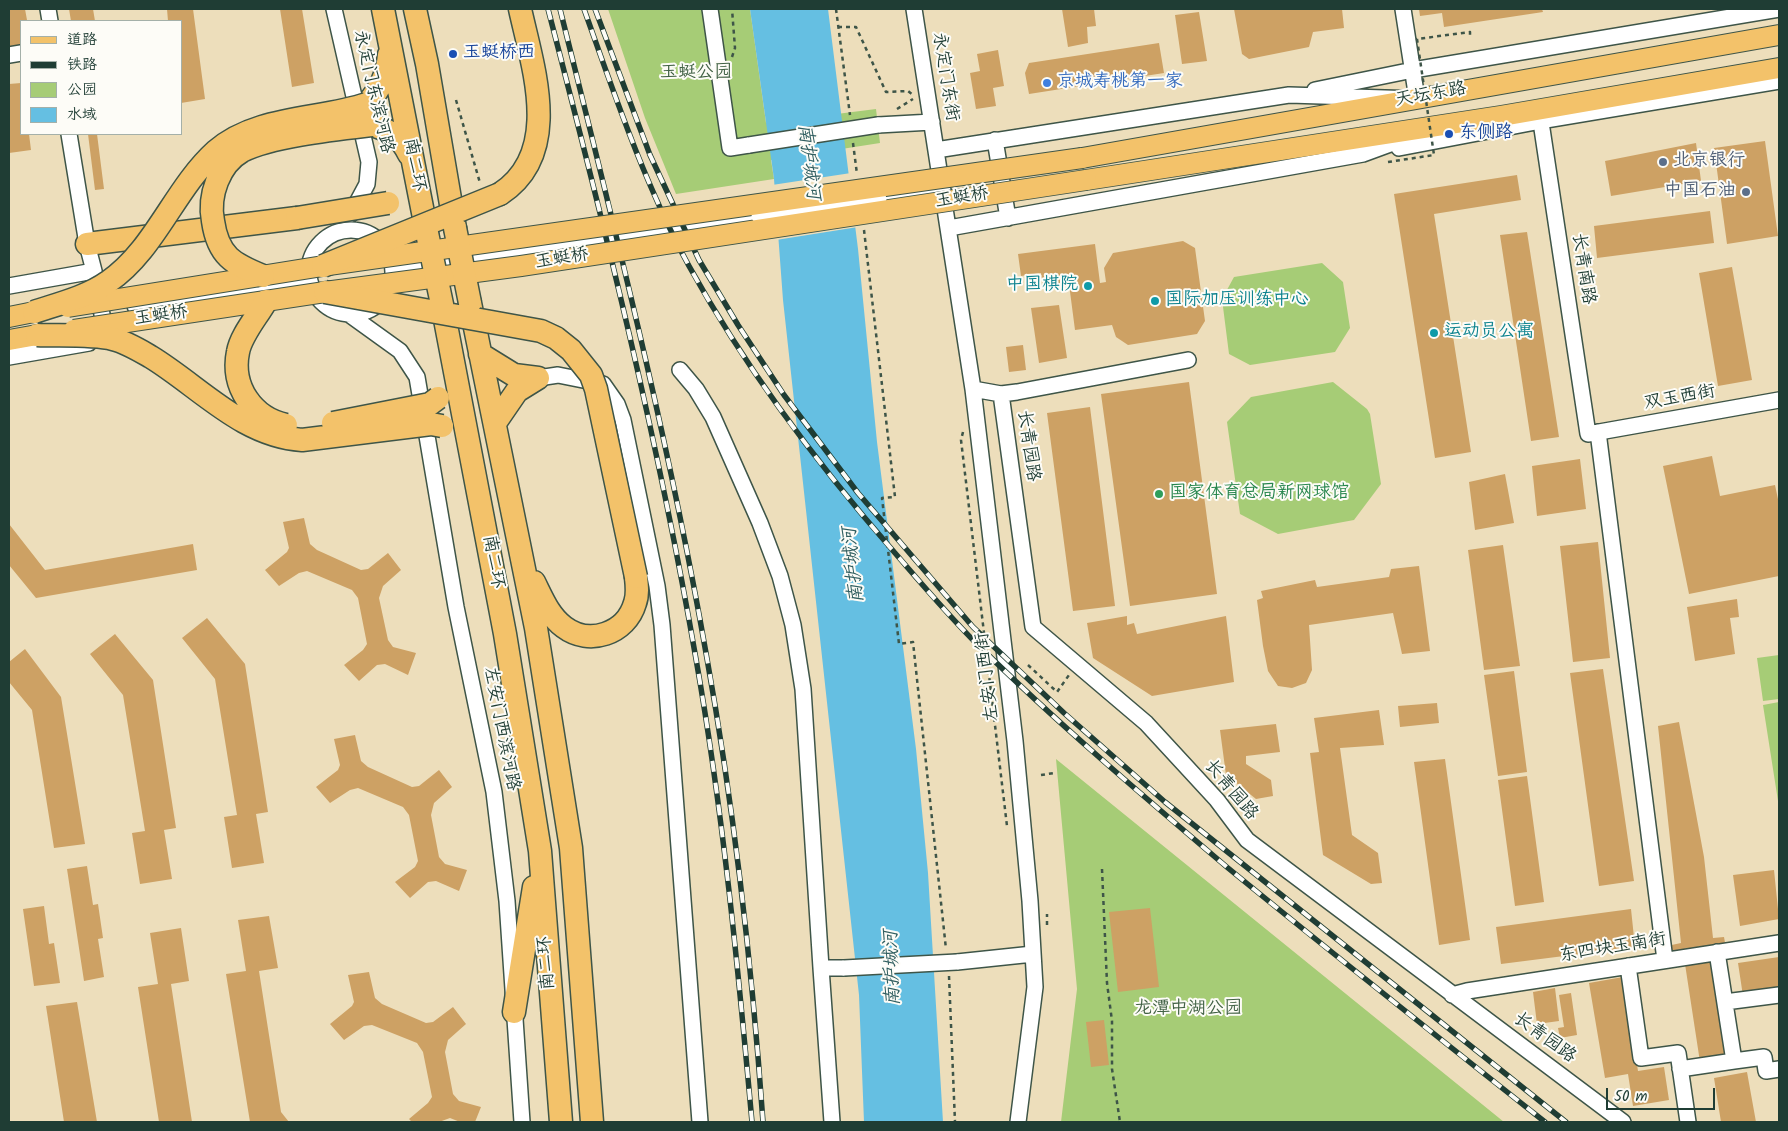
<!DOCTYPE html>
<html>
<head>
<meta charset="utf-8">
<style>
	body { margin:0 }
	#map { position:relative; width:1788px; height:1131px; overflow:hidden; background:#eddebb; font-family:Kalam,"LXGW WenKai TC",sans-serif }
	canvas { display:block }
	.frame { position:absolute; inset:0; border:10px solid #1f3d34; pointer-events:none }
	.legend { position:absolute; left:20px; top:20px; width:162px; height:115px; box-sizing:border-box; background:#fdfcf7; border:1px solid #a4b0a9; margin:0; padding:6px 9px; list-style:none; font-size:15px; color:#1f3d34 }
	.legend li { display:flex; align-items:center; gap:10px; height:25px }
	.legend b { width:25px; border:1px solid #a4b0a9 }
	.scale { position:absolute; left:1606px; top:1088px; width:109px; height:22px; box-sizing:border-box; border:2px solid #1f3d34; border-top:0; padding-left:6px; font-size:15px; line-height:18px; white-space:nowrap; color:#1f3d34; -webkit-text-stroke:4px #fdfcf7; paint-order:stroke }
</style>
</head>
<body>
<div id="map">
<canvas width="1788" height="1131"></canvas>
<div class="frame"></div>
<ul class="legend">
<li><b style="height:6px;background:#f3c26a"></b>道路</li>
<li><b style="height:6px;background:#1f3d34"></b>铁路</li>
<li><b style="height:14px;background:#a6cc76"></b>公园</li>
<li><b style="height:14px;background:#65bfe2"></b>水域</li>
</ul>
<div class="scale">50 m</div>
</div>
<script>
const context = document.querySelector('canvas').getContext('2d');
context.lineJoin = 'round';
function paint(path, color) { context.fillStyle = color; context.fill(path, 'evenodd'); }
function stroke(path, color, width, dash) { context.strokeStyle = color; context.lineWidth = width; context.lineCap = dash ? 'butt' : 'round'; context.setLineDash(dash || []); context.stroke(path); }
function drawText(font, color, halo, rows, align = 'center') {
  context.font = font + ' Kalam,"LXGW WenKai TC",sans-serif'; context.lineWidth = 4; context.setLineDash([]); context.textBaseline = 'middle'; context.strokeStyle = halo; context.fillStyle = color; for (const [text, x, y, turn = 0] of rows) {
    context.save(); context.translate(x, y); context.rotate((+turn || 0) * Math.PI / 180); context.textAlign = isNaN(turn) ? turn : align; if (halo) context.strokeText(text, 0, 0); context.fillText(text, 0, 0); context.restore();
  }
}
paint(new Path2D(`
	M 608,9 L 750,9 L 766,123 L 876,109 L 880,143 L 771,160 L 774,179 L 676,194 L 645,118 Z
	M 1322,263 L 1343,282 L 1350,328 L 1335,352 L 1250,365 L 1229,354 L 1222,299 L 1234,277 Z
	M 1333,382 L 1367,409 L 1370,414 L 1381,484 L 1354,520 L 1278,534 L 1240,514 L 1227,422 L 1251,397 Z
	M 1779,655 L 1779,699 L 1763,701 L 1757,658 Z
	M 1779,702 L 1779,800 L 1778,801 L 1763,705 Z
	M 1056,759 L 1504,1122 L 1061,1122 L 1077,989 Z`), '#a6cc76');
paint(new Path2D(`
	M 750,9 L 828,9 L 858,249 L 877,442 L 916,749 L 928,873 L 943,1122 L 864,1122 L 859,995 L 783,300 L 774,179 Z`), '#65bfe2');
paint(new Path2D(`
	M 851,173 L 858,227 L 776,240 L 772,185 Z`), '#eddebb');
paint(new Path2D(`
	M 9,9 L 25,9 L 27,20 L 21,23 L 21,48 L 9,50 Z
	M 69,9 L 93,9 L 95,21 L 71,21 Z
	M 167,9 L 193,9 L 205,99 L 181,103 L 181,21 L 168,21 Z
	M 280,9 L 302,9 L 314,83 L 292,87 Z
	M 1062,9 L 1094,9 L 1096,26 L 1087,27 L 1088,43 L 1068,47 Z
	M 1234,9 L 1342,9 L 1344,28 L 1313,32 L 1309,47 L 1249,59 L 1242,54 Z
	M 1419,9 L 1542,9 L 1543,12 L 1444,27 L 1442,13 L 1420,16 Z
	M 1199,12 L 1207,61 L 1182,64 L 1175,15 Z
	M 1159,43 L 1164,73 L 1029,94 L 1025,73 L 1029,63 Z
	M 998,50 L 1004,86 L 993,88 L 996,106 L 976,109 L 970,73 L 980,71 L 977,54 Z
	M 21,83 L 21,134 L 29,134 L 31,150 L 9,153 L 9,84 Z
	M 88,134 L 97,134 L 104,189 L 95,190 Z
	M 1765,141 L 1778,236 L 1727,244 L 1714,148 Z
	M 1696,143 L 1701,181 L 1611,196 L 1605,161 Z
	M 1517,175 L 1521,200 L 1434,214 L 1471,452 L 1435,458 L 1394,194 Z
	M 1710,211 L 1714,243 L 1597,258 L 1594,226 Z
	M 1527,232 L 1559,437 L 1531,441 L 1500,235 Z
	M 1183,241 L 1195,248 L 1205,321 L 1197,334 L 1128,345 L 1116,337 L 1112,325 L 1075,330 L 1069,284 L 1043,288 L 1041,273 L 1021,276 L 1018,254 L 1095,244 L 1100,283 L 1106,282 L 1104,268 L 1113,253 Z
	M 1732,267 L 1752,380 L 1718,386 L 1699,273 Z
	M 1059,305 L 1067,358 L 1039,363 L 1031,308 Z
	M 1023,345 L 1026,370 L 1009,372 L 1006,347 Z
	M 1189,382 L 1217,594 L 1130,606 L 1101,394 Z
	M 1090,407 L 1115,606 L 1073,611 L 1047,413 Z
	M 1712,456 L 1720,496 L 1775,485 L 1779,504 L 1779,576 L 1689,594 L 1663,466 Z
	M 1580,459 L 1586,509 L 1537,516 L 1532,466 Z
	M 1505,474 L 1514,523 L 1475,530 L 1469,482 Z
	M 304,518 L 310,544 L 317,550 L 361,570 L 368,569 L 388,553 L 401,570 L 383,586 L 379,598 L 388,640 L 393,647 L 416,653 L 408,675 L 385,664 L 377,665 L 359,681 L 344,665 L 363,650 L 367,644 L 358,598 L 352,590 L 307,571 L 299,573 L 279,586 L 265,570 L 287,552 L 289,548 L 283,522 Z
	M 9,524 L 45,570 L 193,544 L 197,570 L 36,598 L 9,565 Z
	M 1598,542 L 1610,658 L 1573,662 L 1560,546 Z
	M 1503,545 L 1520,666 L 1484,670 L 1468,550 Z
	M 1419,566 L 1430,651 L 1402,654 L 1393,613 L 1309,625 L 1312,670 L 1306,683 L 1292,688 L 1278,686 L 1268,671 L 1263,646 L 1257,600 L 1263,598 L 1261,591 L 1315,580 L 1317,587 L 1389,577 L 1391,569 Z
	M 1737,599 L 1739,617 L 1730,618 L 1735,654 L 1695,661 L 1687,607 Z
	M 1127,616 L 1127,625 L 1134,623 L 1137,634 L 1226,616 L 1234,682 L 1152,696 L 1093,658 L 1087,623 Z
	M 207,618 L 245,664 L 268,812 L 256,814 L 264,863 L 232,868 L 224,817 L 237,815 L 215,679 L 182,638 Z
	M 115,634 L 153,680 L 176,828 L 164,830 L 172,879 L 140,884 L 132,833 L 145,831 L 123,695 L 90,654 Z
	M 25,649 L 61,697 L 85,844 L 54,848 L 32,710 L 9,682 L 9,662 Z
	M 1603,669 L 1634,881 L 1599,886 L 1570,673 Z
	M 1514,671 L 1527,772 L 1498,776 L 1484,675 Z
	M 1437,703 L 1439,723 L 1400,727 L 1398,706 Z
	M 1379,710 L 1384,745 L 1340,748 L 1352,835 L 1378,853 L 1382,883 L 1371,884 L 1323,855 L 1310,753 L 1319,752 L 1314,718 Z
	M 1679,722 L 1704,857 L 1713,938 L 1724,937 L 1726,948 L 1669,957 L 1667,946 L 1681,943 L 1658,726 Z
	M 1276,724 L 1280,752 L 1246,756 L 1246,764 L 1271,780 L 1273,796 L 1256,799 L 1226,775 L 1220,730 Z
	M 355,735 L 361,761 L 368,767 L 412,787 L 419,786 L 439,770 L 452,787 L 434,803 L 431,815 L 439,857 L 445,864 L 467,870 L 459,891 L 436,881 L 428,882 L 410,898 L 395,882 L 415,867 L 418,861 L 409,815 L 403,807 L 358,788 L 350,790 L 330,803 L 316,787 L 338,770 L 340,765 L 334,739 Z
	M 1445,759 L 1470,940 L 1439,945 L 1414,762 Z
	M 1527,776 L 1544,902 L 1515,906 L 1498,780 Z
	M 87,866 L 93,905 L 98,904 L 103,938 L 98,939 L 104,977 L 84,981 L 67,869 Z
	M 1774,870 L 1779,919 L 1740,926 L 1733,875 Z
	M 44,906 L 49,944 L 54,943 L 60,983 L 34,986 L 23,909 Z
	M 1150,908 L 1159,987 L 1118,992 L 1109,912 Z
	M 1631,909 L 1635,947 L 1501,964 L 1496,927 Z
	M 269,916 L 278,968 L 259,971 L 281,1112 L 289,1122 L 250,1122 L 226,974 L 246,971 L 238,920 Z
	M 181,928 L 189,981 L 171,984 L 192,1122 L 159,1122 L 138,987 L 158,984 L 150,933 Z
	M 1779,957 L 1779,991 L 1743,996 L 1738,963 Z
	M 1710,960 L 1725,1058 L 1700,1062 L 1685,964 Z
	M 369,972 L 375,998 L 382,1004 L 426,1023 L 433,1022 L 453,1007 L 466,1024 L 448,1040 L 445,1052 L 453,1094 L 459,1101 L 481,1107 L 475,1122 L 460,1122 L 450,1118 L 439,1122 L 412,1122 L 409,1119 L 428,1103 L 432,1097 L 423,1052 L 417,1043 L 372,1025 L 364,1026 L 344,1040 L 330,1024 L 352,1006 L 354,1002 L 348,975 Z
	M 1623,977 L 1638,1071 L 1664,1067 L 1669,1100 L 1633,1106 L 1628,1074 L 1605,1078 L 1589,983 Z
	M 1555,988 L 1559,1021 L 1537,1024 L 1533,992 Z
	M 1571,993 L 1577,1035 L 1560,1038 L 1558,1028 L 1564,1027 L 1559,995 Z
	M 77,1002 L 97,1122 L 64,1122 L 46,1006 Z
	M 1104,1020 L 1109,1065 L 1091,1067 L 1086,1022 Z
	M 1747,1072 L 1756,1122 L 1721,1122 L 1714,1078 Z`), '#cda164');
const minor = new Path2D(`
	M 48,9 L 50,21
	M 334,9 L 369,162 L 367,184 L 351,214
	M 710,9 L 730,148 L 749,145
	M 914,9 L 973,389 L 1015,741 L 1030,901 L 1035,987 L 1018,1122
	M 9,55 L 21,53
	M 1315,90 L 1413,70 L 1779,9
	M 1539,109 L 1588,434 L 1779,400
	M 878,125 L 932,122
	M 69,134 L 87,244 L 94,271
	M 995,140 L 1008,218
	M 1399,148 L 1541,121 L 1779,81
	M 936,150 L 1289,95 L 1417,99 L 1403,9
	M 879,199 L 943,190
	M 949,228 L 1363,154 L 1412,136
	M309 272a42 42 0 1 1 84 0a42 42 0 1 1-84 0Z
	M 393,282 L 408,268 L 759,216
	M 9,286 L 94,271 L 106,336
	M 135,306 L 298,284 L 315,294
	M 350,315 L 400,351 L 417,377 L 456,607 L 494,792 L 507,901 L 522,1122
	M 9,357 L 89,343
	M 680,370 L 696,389 L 713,417 L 760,523 L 780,576 L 793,625 L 803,689 L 821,968
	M 538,378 L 558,375 L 603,384 L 617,404 L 623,420 L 657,586 L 662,625 L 700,1122
	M 973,389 L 1001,394 L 1017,392 L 1188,360
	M 1001,394 L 1033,627 L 1146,723 L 1217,800 L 1247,840 L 1623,1122
	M 1598,432 L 1665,960
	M 1717,952 L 1734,1061 L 1764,1057 L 1766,1071 L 1779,1069
	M 957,962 L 1033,954
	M 1628,966 L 1641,1058 L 1678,1053 L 1688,1122
	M 1452,995 L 1467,991 L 1779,943
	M 1725,1002 L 1779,995
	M 1680,1069 L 1734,1061
	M 832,1122 L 821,968 L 844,968`);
const major = new Path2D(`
	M 1082,158 L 1779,35
	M 1086,180 L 1501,116 L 1779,68
	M 9,317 L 34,312
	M 9,340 L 37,335`);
const highway = new Path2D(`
	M 383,9 L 427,233
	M 415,9 L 427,64 L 455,228
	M 367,104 C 380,89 387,76 389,55
	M 372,125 C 391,131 400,136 409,154
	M 500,194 C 563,153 533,68 520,9
	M 87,244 L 297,218
	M 470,303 L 536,628 L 571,848 L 592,1122
	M 443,309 L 505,634 L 540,851 L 561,1122
	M 480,354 L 514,375 L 538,378
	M 495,423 L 517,391 L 538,378
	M 534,582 C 542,598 549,616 564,627 C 589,646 626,634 635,603 C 638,595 637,586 636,577
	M 514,1012 L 534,887`);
stroke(minor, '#3e5548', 18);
stroke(major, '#3e5548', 22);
stroke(highway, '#3e5548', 25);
stroke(new Path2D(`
	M 836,9 L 850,115
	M 838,27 L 856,27 L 886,92 L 908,91 L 913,95
	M 732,57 L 735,48 L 732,9
	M 456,100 L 480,183
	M 897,109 L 913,99
	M 853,143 L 857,174
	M 864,230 L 895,497 L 882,498 L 899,644 L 913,642 L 946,949
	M 963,432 L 961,440 L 1007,826
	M 1028,665 L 1057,692 L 1069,675
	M 1041,775 L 1054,773
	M 1102,869 L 1107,983 L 1112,1021 L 1112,1069 L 1120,1122
	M 1047,925 L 1047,914
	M 949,976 L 955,1122`), '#3e5548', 2.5, [4, 4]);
stroke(minor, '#fff', 15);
stroke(major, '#f3c26a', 20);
stroke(highway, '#f3c26a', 22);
const rail = new Path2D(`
	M 548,9 C 604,224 658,439 696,659 C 723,812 738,967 752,1122
	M 560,9 C 613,222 668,436 706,653 C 734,808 752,965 763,1122
	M 584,9 C 615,96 645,185 689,266 C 746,369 818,465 895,553 C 921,583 947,614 976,643 C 1056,722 1142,795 1228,868 C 1333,954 1439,1038 1545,1122
	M 595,9 L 650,155 L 699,260 L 738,325 L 784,395 L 858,493 L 973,627 L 1064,713 L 1165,802 L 1566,1122`);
stroke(rail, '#1f3d34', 5.5);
stroke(rail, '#fdfcf7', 4, [11]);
const minorBridge = new Path2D(`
	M 749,145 L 878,125
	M 759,216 L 879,199
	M 844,968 L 957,962`);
const majorBridge = new Path2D(`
	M 68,307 L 323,266 L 1082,158
	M 74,330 L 325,292 L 521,266 L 1086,180`);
const highwayBridge = new Path2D(`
	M 297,218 L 388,203
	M 455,228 L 470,303
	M 427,233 L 443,309
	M 323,266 L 500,194
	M 263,276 C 233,264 218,256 213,221 C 208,196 219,164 242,151 C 271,136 338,129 372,125
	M 325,292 L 541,331 L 556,338 L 571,350 L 591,375 L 596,389 L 636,577
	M 266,301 C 257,317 241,335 238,352 C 231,387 253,418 286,425
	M 34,312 C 58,304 87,297 108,282 C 155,250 174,189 216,151 C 256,116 319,120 367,104
	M 37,335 C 58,336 93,334 113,339 C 126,342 139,350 151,357 C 200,387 242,436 302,440 L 431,424 L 442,426
	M 333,423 L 430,404 L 438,398`);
stroke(minorBridge, '#3e5548', 18, []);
stroke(majorBridge, '#3e5548', 22, []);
stroke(highwayBridge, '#3e5548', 25, []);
stroke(new Path2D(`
	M 1388,162 L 1434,155 L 1417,39 L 1470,32 L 1470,36`), '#3e5548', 2.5, [4, 4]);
stroke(minorBridge, '#fff', 15);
stroke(majorBridge, '#f3c26a', 20);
stroke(highwayBridge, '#f3c26a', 22);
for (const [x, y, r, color] of [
	[453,54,5,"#1a4fb4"],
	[1047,83,5,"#3f7fe0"],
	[1449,134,5,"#1a4fb4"],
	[1663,162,5,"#5c6f8a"],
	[1746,192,5,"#5c6f8a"],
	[1088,286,5,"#0f9aa8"],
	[1155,301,5,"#0f9aa8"],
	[1434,333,5,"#0f9aa8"],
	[1159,494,5,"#2e9e5b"]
]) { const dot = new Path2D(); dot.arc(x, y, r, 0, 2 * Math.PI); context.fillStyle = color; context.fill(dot); stroke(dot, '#fdfcf7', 2); }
drawText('18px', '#164399', '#fdfcf7', [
	["玉蜓桥西",463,54],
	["东侧路",1459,134]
], 'left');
drawText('18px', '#416144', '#fdfcf7', [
	["玉蜓公园",696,74],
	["龙潭中湖公园",1188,1010]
]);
drawText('18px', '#1f3d34', '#fdfcf7', [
	["永定门东街",944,77,81],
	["永定门东滨河路",372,92,77],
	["天坛东路",1431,96,-10],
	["南二环",413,165,79],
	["玉蜓桥",962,199,-9],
	["玉蜓桥",562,260,-9],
	["长青南路",1582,269,81],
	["玉蜓桥",161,317,-8],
	["双玉西街",1680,399,-10],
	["长青园路",1027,446,82],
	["南二环",492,562,80],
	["左安门西街",989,677,-97],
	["左安门西滨河路",500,729,79],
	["长青园路",1230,791,50],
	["东四块玉南街",1613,949,-9],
	["南二环",548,963,-94],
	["长青园路",1544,1039,36]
]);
drawText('18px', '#366cbe', '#fdfcf7', [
	["京城寿桃第一家",1057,83]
], 'left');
drawText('18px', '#4e5e75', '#fdfcf7', [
	["北京银行",1673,162],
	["中国石油",1736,192,"right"]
], 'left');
drawText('18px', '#0d838f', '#fdfcf7', [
	["中国棋院",1078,286,"right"],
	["国际加压训练中心",1165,301],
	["运动员公寓",1444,333]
], 'left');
drawText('18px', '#27864d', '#fdfcf7', [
	["国家体育总局新网球馆",1169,494]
], 'left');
drawText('italic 19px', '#305e60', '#fdfcf7', [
	["南护城河",807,162,83],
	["南护城河",855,565,-96],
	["南护城河",894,968,-92]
]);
</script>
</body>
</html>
